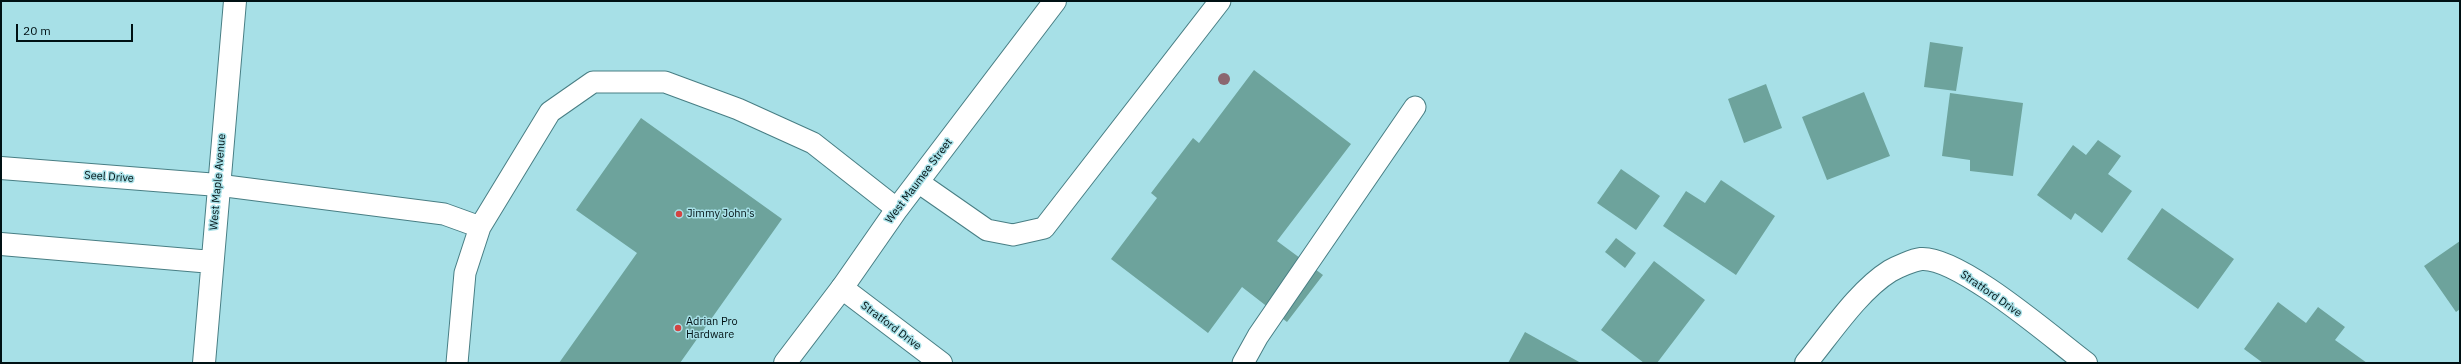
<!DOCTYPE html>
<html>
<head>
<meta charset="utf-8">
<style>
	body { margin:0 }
	#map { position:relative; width:2461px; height:364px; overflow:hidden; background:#a7e0e7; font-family:"IBM Plex Sans",sans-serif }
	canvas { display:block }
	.frame { position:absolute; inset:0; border:2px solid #001114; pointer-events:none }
	.scale { position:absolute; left:16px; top:24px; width:117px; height:18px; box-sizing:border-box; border:2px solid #001114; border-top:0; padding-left:5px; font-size:12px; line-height:14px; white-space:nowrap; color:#001114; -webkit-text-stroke:3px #a7e0e7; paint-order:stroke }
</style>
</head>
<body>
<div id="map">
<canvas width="2461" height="364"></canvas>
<div class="frame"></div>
<div class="scale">20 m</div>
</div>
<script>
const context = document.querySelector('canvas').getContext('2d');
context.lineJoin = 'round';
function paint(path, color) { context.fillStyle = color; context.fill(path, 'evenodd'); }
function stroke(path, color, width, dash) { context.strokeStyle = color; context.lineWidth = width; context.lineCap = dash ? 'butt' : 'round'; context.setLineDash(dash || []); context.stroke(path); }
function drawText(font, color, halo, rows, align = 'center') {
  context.font = font + ' "IBM Plex Sans",sans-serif'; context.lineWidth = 3; context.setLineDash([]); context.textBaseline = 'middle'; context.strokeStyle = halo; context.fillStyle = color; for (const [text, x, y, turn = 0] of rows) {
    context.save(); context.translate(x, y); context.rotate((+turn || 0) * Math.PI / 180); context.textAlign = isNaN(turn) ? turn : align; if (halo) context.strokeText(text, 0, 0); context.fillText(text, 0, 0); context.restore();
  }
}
paint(new Path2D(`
	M 1930,42 L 1963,47 L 1956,91 L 1924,87 Z
	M 1254,70 L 1351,144 L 1277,241 L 1323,275 L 1287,322 L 1242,287 L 1208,333 L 1111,259 L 1157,198 L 1151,193 L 1193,138 L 1199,143 Z
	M 1766,84 L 1782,128 L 1744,143 L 1728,99 Z
	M 1864,92 L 1890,156 L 1827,180 L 1802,117 Z
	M 1950,93 L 2023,103 L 2013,176 L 1970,171 L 1970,160 L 1942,156 Z
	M 641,118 L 782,219 L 680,363 L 559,363 L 637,253 L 576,210 Z
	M 2098,140 L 2121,156 L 2108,174 L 2132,191 L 2102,233 L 2075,213 L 2071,220 L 2037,195 L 2073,145 L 2086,155 Z
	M 1621,169 L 1660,196 L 1636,230 L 1597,203 Z
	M 1721,180 L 1775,216 L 1736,275 L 1663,226 L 1686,191 L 1705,203 Z
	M 2162,208 L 2234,259 L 2198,309 L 2127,259 Z
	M 1616,238 L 1636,253 L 1625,268 L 1605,252 Z
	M 2460,241 L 2460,309 L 2456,312 L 2424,266 Z
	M 1654,261 L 1705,300 L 1657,363 L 1644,363 L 1601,330 Z
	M 2278,302 L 2306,323 L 2318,307 L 2345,327 L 2335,340 L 2367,363 L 2263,363 L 2244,349 Z
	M 1525,332 L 1581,363 L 1508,363 Z`), '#6da39c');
const service = new Path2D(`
	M 918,182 L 987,230 L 1013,235 L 1044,228 L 1220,1
	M 218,185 L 444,214 L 480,227 L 550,112 L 593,82 L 665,82 L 738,109 L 813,143 L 897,209
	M 457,363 L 465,273 L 480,227
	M 1243,363 L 1258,336 L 1415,107`);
const minor = new Path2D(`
	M 1,168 L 218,185
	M 1,244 L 212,262
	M 842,288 L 941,363
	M 204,363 L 235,1
	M 1806,363 C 1830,334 1858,291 1890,271 C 1897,267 1913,260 1921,259 C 1959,256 2054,339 2086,363`);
const primary = new Path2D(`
	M 785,363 L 842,288 L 897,209 L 1055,1`);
stroke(service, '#487e84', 23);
stroke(minor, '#487e84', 24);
stroke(primary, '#487e84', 24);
stroke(service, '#fff', 21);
stroke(minor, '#fff', 22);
stroke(primary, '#fff', 22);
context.fillStyle = '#8b6770';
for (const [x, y] of [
	[1224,79]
]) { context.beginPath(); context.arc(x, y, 6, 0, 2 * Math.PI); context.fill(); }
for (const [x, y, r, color] of [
	[679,214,4,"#d34442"],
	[678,328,4,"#d34442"]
]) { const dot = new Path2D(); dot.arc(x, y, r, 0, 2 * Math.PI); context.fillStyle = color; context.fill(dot); stroke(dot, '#a7e0e7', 1.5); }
drawText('11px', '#001114', '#a7e0e7', [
	["Seel Drive",109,177,4],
	["West Maumee Street",919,181,-53],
	["West Maple Avenue",218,182,-85],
	["Stratford Drive",1991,294,35],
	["Stratford Drive",891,326,37]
]);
drawText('11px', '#001114', '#a7e0e7', [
	["Jimmy John's",687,214],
	["Adrian Pro",686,322],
	["Hardware",686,335]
], 'left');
</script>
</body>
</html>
